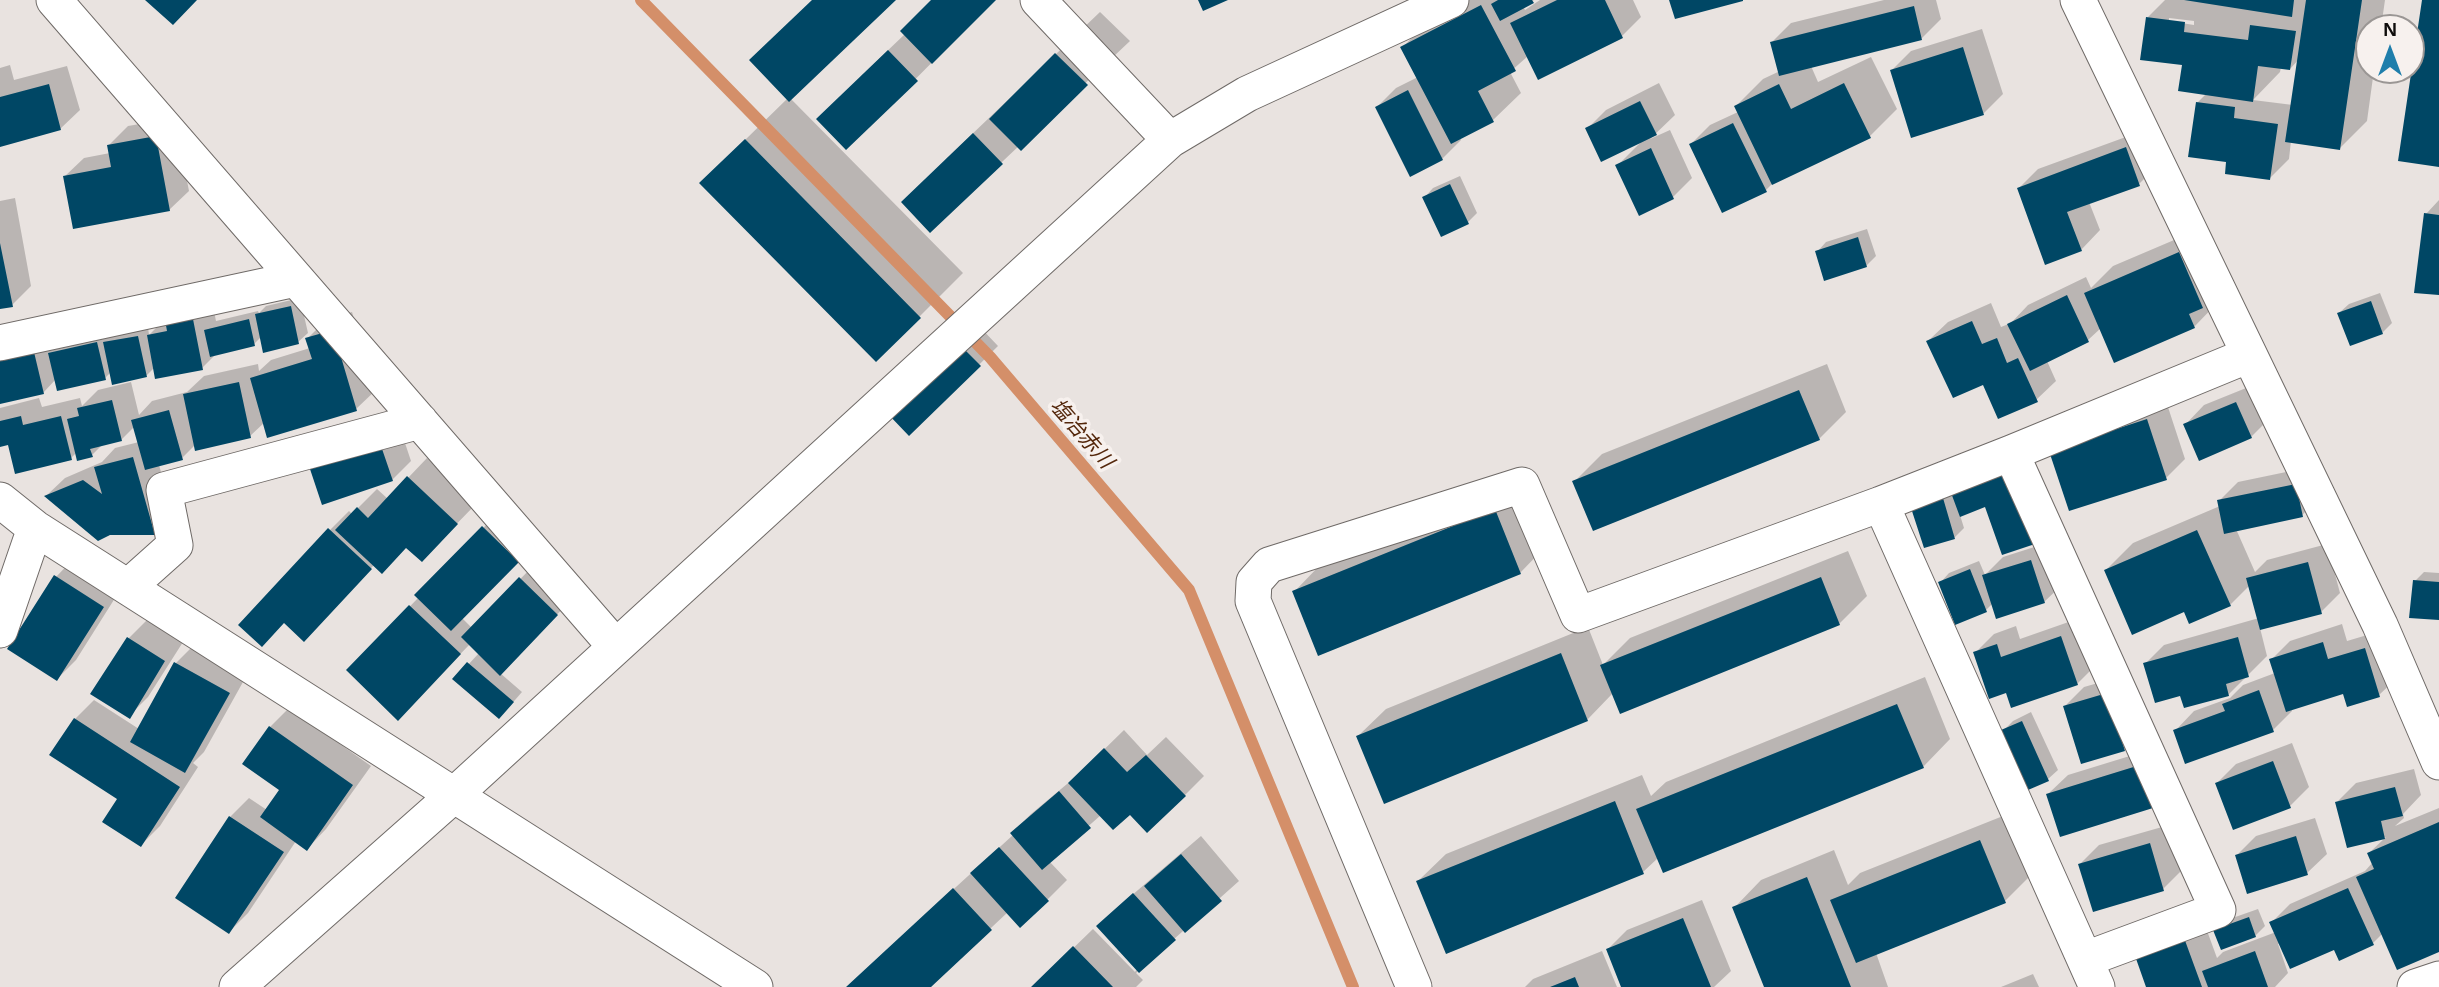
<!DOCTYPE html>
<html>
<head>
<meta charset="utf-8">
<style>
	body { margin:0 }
	#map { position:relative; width:2439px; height:987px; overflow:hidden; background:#e9e3e0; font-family:Arial,sans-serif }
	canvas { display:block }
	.north { position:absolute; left:2355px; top:14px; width:70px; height:70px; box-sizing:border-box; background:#f7f1ee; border:2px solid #9a9694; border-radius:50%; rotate:0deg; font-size:19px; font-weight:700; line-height:28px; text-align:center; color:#0f0d0c }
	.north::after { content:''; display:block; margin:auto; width:24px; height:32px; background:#1f7eab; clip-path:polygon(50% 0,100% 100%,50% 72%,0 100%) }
</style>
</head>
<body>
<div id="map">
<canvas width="2439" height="987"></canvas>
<div class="north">N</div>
</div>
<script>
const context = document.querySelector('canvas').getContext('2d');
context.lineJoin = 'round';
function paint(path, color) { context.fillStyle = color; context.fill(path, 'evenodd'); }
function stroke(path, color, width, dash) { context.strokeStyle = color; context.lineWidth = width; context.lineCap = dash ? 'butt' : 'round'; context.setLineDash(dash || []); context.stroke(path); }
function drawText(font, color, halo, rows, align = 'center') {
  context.font = font + ' Arial,"Noto Sans JP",sans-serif'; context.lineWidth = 7; context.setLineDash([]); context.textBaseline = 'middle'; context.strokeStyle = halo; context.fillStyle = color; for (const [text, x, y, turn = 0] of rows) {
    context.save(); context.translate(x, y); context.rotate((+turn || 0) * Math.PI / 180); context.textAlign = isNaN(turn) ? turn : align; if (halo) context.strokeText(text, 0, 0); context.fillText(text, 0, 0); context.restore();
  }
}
paint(new Path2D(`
	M 812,0 L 893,0 L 790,98 L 963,273 L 876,360 L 745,140 L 788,98 Z
	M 933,0 L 994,0 L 847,148 L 861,76 L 905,34 Z
	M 1468,0 L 1534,0 L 1523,6 L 1525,10 L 1540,0 L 1633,0 L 1641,17 L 1622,36 L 1528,56 L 1510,72 L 1521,93 L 1493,120 L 1460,137 L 1461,140 L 1442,159 L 1377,107 L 1396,88 L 1418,77 L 1403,47 L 1430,19 Z
	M 1884,0 L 1936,0 L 1941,19 L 1922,38 L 1811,66 L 1818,82 L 1871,57 L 1897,109 L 1870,136 L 1774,182 L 1766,190 L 1691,144 L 1710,125 L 1738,112 L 1736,106 L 1763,79 L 1780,71 L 1772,42 L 1791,23 Z
	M 2165,0 L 2385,0 L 2381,28 L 2369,28 L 2369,70 L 2374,70 L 2367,121 L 2340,148 L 2291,141 L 2289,159 L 2270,178 L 2228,161 L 2197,103 L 2207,93 L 2148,17 ZM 2169,18 L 2194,21 L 2194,25 L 2169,21 ZM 2299,59 L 2293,105 L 2253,100 L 2280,72 L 2281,67 L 2290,69 Z
	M 1100,12 L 1130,41 L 930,230 L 946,159 Z
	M 1982,29 L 2003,94 L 1984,113 L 1912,136 L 1892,70 L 1911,51 Z
	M 10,65 L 14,80 L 67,66 L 80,110 L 60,129 L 0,145 L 0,68 Z
	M 1659,83 L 1675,115 L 1650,139 L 1670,130 L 1692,178 L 1673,197 L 1617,166 L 1641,142 L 1587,129 L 1606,110 Z
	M 175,118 L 189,191 L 169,210 L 64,177 L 84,158 L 110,153 L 109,145 L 128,126 Z
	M 2145,130 L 2158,165 L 2139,184 L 2089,202 L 2100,230 L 2081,250 L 2019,188 L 2038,169 Z
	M 1460,176 L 1477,213 L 1468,222 L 1424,198 L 1433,188 Z
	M 15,198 L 31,286 L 12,305 L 0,307 L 0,201 Z
	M 2439,200 L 2439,294 L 2426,214 Z
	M 2207,226 L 2229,279 L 2221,299 L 2194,327 L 2101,328 L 2088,340 L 2047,361 L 2056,381 L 2036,400 L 1984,382 L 1928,341 L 1948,322 L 1991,303 L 2001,327 L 2011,323 L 2028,305 L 2086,277 L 2091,288 L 2113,266 Z
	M 1867,229 L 1876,256 L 1866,266 L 1817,252 L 1826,242 Z
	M 2380,293 L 2392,323 L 2382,333 L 2339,313 L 2349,304 Z
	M 211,296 L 216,321 L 258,311 L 259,313 L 266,306 L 300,298 L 308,333 L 298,342 L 261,337 L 254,344 L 217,353 L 202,368 L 155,367 L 147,375 L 111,372 L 105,378 L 56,379 L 43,393 L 0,402 L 0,350 L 148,327 L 149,335 L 168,316 Z
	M 352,312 L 376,390 L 356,409 L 269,436 L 265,422 L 250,436 L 196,444 L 182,458 L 159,465 L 173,514 L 154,533 L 46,496 L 65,478 L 102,462 L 115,448 L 139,442 L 135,426 L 121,440 L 103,444 L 92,455 L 77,452 L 71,458 L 9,442 L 0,445 L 0,408 L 39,398 L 42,407 L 80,398 L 82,406 L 98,390 L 131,382 L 139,415 L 152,401 L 187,392 L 204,376 L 258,364 L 259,371 L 271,360 L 310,348 L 307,339 L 326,320 Z
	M 979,326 L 998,346 L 909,434 Z
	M 1827,364 L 1846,412 L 1819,439 L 1574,482 L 1602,454 Z
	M 2256,384 L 2270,418 L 2251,437 L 2185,425 L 2204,405 Z
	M 2166,401 L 2185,459 L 2166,478 L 2051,451 Z
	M 399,425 L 411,461 L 392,480 L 311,467 Z
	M 427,458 L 476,504 L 440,541 L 407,546 L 374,565 L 323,620 L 330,530 L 349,511 L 352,514 L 377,489 L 388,499 Z
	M 2315,466 L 2322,496 L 2302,515 L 2236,529 L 2255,572 L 2267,560 L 2327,544 L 2340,593 L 2321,612 L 2260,628 L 2267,656 L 2228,695 L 2182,694 L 2145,664 L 2164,645 L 2259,618 L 2250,585 L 2230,605 L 2185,610 L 2106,570 L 2133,543 L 2220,506 L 2219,501 L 2238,482 Z
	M 1971,471 L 1986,505 L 1960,515 L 1964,528 L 1955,537 L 1925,546 L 1913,508 Z
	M 1522,483 L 1547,545 L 1520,573 L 1294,592 L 1321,564 Z
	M 503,508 L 537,542 L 462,618 L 472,628 L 539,560 L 576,595 L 500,673 L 522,692 L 508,708 L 455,679 L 479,653 L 470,644 L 417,699 L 348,670 L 419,597 L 417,595 Z
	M 2050,542 L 2064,583 L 2044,602 L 1993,603 L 1986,610 L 1956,622 L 1940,583 L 1949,573 L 1979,561 L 1985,575 L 2003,557 Z
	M 1848,551 L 1867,596 L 1839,624 L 1613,693 L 1587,720 L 1358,736 L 1386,709 L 1588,627 L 1603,665 L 1630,638 Z
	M 75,557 L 122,587 L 76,660 L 57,679 L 56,577 Z
	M 2424,572 L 2439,573 L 2439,618 L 2415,581 Z
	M 2080,618 L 2096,665 L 2077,684 L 2007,690 L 1975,653 L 1994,634 L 2016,626 L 2020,639 Z
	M 147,620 L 183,642 L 148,697 L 129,716 L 128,639 Z
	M 2342,624 L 2347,641 L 2384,630 L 2399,676 L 2379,695 L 2344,692 L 2291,708 L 2292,711 L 2273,730 L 2187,761 L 2175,731 L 2194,711 L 2230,698 L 2243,685 L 2275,673 L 2271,660 L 2290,641 Z
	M 195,644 L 248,673 L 204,752 L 193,763 L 198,767 L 160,826 L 141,845 L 120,798 L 75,719 L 94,700 L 139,729 L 176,663 Z
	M 2126,675 L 2143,731 L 2124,750 L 2065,706 L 2084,687 Z
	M 1925,677 L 1950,739 L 1923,767 L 1658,858 L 1643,872 L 1447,951 L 1418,881 L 1446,854 L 1642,775 L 1651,796 L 1666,782 Z
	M 289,708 L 371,766 L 326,829 L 307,849 L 296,841 L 248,913 L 229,932 L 230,817 L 249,798 L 267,810 L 282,790 L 270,727 Z
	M 2031,712 L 2058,770 L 2048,779 L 2029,788 L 2003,731 L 2013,721 Z
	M 1124,730 L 1147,755 L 1166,737 L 1204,776 L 1185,795 L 1130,813 L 1101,815 L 1049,861 L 1067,880 L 1048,899 L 1020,925 L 1008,912 L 928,987 L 850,987 L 877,959 L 1013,835 L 1012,833 L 1031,814 L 1079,774 Z
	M 2292,743 L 2309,787 L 2290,806 L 2217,783 L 2236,764 Z
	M 2159,747 L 2171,787 L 2048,794 L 2068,775 Z
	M 2414,769 L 2421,795 L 2403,814 L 2404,818 L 2395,826 L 2439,808 L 2439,950 L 2383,933 L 2373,943 L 2335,947 L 2280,943 L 2278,944 L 2288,973 L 2275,987 L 2148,987 L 2202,917 L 2217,958 L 2223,952 L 2276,932 L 2271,923 L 2290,904 L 2365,871 L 2373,862 L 2369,853 L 2386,837 L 2348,846 L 2337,802 L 2356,783 Z
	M 2008,814 L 2032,874 L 2005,901 L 1876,953 L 1888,987 L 1766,987 L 1734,908 L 1761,880 L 1834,850 L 1848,885 L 1860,873 Z
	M 2315,818 L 2327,854 L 2307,873 L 2237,855 L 2256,836 Z
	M 2169,825 L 2182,870 L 2163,889 L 2080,864 L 2099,845 Z
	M 1201,836 L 1239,881 L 1136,973 L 1143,980 L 1136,987 L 1033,987 L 1093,929 L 1135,972 L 1137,969 L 1117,908 Z
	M 1702,900 L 1731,971 L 1714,987 L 1623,987 L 1608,949 L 1627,930 Z
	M 2258,909 L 2265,926 L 2255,936 L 2222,948 L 2224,921 Z
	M 1602,951 L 1617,987 L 1525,987 L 1533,979 Z
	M 2033,974 L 2039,987 L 2001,987 Z`), '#0003');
stroke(new Path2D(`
	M 641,0 L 990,357 L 1189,590 L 1353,987`), '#d48f69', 12);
paint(new Path2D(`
	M 145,0 L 197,0 L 173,25 Z
	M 812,0 L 896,0 L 789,102 L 749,60 Z
	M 931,0 L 996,0 L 932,64 L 900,31 Z
	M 1198,0 L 1228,0 L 1203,11 Z
	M 1498,0 L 1532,0 L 1534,3 L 1500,21 L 1491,4 Z
	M 1557,0 L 1605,0 L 1623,38 L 1538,80 L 1510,23 Z
	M 1669,0 L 1743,0 L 1743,1 L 1675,19 Z
	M 2184,0 L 2294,0 L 2292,17 Z
	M 2306,0 L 2362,0 L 2340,150 L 2285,142 Z
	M 2422,0 L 2439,0 L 2439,167 L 2398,161 Z
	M 1481,5 L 1516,71 L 1478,91 L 1494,122 L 1451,144 L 1400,47 Z
	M 1914,6 L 1922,40 L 1779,76 L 1770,42 Z
	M 2146,17 L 2185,22 L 2184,32 L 2248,40 L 2250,25 L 2296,31 L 2290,70 L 2258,66 L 2253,102 L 2178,91 L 2182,65 L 2140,60 Z
	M 1963,47 L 1984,115 L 1911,138 L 1890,70 Z
	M 888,50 L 918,81 L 846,150 L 816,119 Z
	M 1055,53 L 1088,85 L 1021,151 L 989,119 Z
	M 1844,83 L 1871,138 L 1772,185 L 1734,106 L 1779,84 L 1791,109 Z
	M 49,84 L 61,130 L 0,147 L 0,97 Z
	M 1408,90 L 1443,160 L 1410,177 L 1375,107 Z
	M 1640,101 L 1657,135 L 1601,162 L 1585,128 Z
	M 2196,102 L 2235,107 L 2234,118 L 2278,124 L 2270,180 L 2225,174 L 2226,162 L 2188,157 Z
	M 1733,123 L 1767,192 L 1722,213 L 1689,144 Z
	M 973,133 L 1003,164 L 930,233 L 901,202 Z
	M 156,136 L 170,211 L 73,229 L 63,176 L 111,167 L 107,145 Z
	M 745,139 L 921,318 L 876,362 L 699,183 Z
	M 2126,147 L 2140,186 L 2067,212 L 2082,251 L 2045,265 L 2017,188 Z
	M 1651,148 L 1674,199 L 1639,216 L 1615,165 Z
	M 1450,184 L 1469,224 L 1441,237 L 1422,197 Z
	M 2424,213 L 2439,215 L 2439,295 L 2414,293 Z
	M 1858,237 L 1867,267 L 1824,281 L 1815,251 Z
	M 0,243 L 13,307 L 0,309 Z
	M 2179,252 L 2203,308 L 2189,314 L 2195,328 L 2114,363 L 2084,293 Z
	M 2067,295 L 2089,342 L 2030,371 L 2007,324 Z
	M 2371,301 L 2383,334 L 2350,346 L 2337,313 Z
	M 291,306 L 299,344 L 263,353 L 255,314 Z
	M 192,314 L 203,370 L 155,379 L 147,335 L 167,331 L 165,320 Z
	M 249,319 L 255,346 L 210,357 L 204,330 Z
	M 1972,321 L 1982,344 L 1997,338 L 2007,363 L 2018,358 L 2038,402 L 1998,419 L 1983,385 L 1953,398 L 1926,341 Z
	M 333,330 L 357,411 L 267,438 L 250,378 L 312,359 L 305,338 Z
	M 138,336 L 147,377 L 112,385 L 103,342 Z
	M 97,342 L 106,380 L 57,391 L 48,353 Z
	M 959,344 L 981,366 L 909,436 L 887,413 Z
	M 34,352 L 44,394 L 0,404 L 0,360 Z
	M 239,382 L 251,438 L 195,451 L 183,394 Z
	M 1799,390 L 1820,440 L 1593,531 L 1572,481 Z
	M 112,400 L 122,441 L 90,449 L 93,457 L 77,461 L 67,419 L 79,416 L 77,408 Z
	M 2236,402 L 2252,438 L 2199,461 L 2183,424 Z
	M 169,410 L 183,460 L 145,470 L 131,420 Z
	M 21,416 L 23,425 L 61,416 L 72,460 L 15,474 L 8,445 L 0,447 L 0,421 Z
	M 2147,419 L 2167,480 L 2069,511 L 2049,451 Z
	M 380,443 L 393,481 L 322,505 L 309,466 Z
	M 133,457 L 155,535 L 110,535 L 98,541 L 44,496 L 83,480 L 102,494 L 94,467 Z
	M 2010,468 L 2038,543 L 2002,555 L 1985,507 L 1960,517 L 1950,490 Z
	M 407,476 L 458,524 L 422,562 L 406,548 L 382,574 L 335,530 L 357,507 L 368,518 Z
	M 2296,484 L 2303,517 L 2224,534 L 2217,500 Z
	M 1943,498 L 1955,539 L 1924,548 L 1911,508 Z
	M 1495,509 L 1521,574 L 1318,656 L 1292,591 Z
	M 482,526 L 519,562 L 451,631 L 414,595 Z
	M 328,528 L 372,569 L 304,642 L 284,623 L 262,647 L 238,625 Z
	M 2197,530 L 2231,606 L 2189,624 L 2184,612 L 2132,635 L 2104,570 Z
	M 2031,560 L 2045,603 L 1996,619 L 1982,575 Z
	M 2308,562 L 2322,614 L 2260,630 L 2246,578 Z
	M 1970,569 L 1987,612 L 1955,625 L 1938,582 Z
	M 54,575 L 104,607 L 57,681 L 7,649 Z
	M 519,577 L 558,615 L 500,676 L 461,637 Z
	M 1821,577 L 1840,625 L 1620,714 L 1600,665 Z
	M 2413,580 L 2439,582 L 2439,620 L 2409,618 Z
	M 409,605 L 461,654 L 398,721 L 346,670 Z
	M 2061,636 L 2078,685 L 2011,708 L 2006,693 L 1989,699 L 1973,652 L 1997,644 L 2001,657 Z
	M 127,637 L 165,661 L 130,719 L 90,694 Z
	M 2238,637 L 2249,677 L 2226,684 L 2229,696 L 2184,708 L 2180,696 L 2155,703 L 2143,663 Z
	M 2323,642 L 2328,659 L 2365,648 L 2380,697 L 2347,707 L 2343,694 L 2286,712 L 2269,659 Z
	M 1561,653 L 1588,721 L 1384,804 L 1356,736 Z
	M 174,662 L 230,693 L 185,773 L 130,742 Z
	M 467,662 L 514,702 L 499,719 L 452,679 Z
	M 2259,690 L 2274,732 L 2185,764 L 2173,730 L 2225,711 L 2222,704 Z
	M 2107,693 L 2125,751 L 2081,764 L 2063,706 Z
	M 1897,704 L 1924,768 L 1663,873 L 1636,809 Z
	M 74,718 L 180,787 L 141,847 L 102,822 L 117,799 L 49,755 Z
	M 2022,721 L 2049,781 L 2028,790 L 2001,730 Z
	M 269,726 L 353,785 L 307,851 L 260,817 L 279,790 L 242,764 Z
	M 1104,748 L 1127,772 L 1146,755 L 1186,796 L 1147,833 L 1130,815 L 1113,830 L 1068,783 Z
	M 2273,761 L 2291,808 L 2233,830 L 2215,783 Z
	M 2140,765 L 2153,808 L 2060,837 L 2046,794 Z
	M 2395,787 L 2403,816 L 2381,821 L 2385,839 L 2347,848 L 2335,802 Z
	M 1059,791 L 1091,828 L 1042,870 L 1010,833 Z
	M 1615,801 L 1644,874 L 1446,954 L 1416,881 Z
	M 229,816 L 284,852 L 229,934 L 175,898 Z
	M 2439,822 L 2439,952 L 2397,970 L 2356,877 L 2374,869 L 2367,853 Z
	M 2296,836 L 2308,875 L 2247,894 L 2235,855 Z
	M 1980,840 L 2006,903 L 1856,963 L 1830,900 Z
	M 2150,843 L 2164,891 L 2093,912 L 2078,864 Z
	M 999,847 L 1049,901 L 1020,928 L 970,873 Z
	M 1181,854 L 1222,901 L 1185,933 L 1144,886 Z
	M 1807,877 L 1851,987 L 1764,987 L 1732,907 Z
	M 953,888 L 992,930 L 931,987 L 846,987 Z
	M 2348,888 L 2374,945 L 2339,961 L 2334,950 L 2290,969 L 2269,922 Z
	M 1133,893 L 1176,940 L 1139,973 L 1096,926 Z
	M 2249,917 L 2256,937 L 2221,950 L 2213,930 Z
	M 1683,918 L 1711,987 L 1621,987 L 1606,949 Z
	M 2183,935 L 2202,987 L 2146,987 L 2134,953 Z
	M 1073,946 L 1113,987 L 1031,987 Z
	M 2255,951 L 2268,987 L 2208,987 L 2202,971 Z
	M 1575,977 L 1579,987 L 1550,987 Z`), '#004765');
const minor = new Path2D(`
	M 54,0 L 615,646
	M 1038,0 L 1170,140
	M 2078,0 L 2380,625 L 2439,762
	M 0,343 L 296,279
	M 2011,453 L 2218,910 L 2086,959
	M 0,500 L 35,528 L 755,987
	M 128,587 L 175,545 L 164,490 L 420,421
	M 0,630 L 35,528
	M 237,987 L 454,795 L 1170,140 L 1247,94 L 1451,0
	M 1414,987 L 1253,601 L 1254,582 L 1269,565 L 1522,485 L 1578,615 L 1881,504
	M 2097,987 L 1881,504 L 2011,453 L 2249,355
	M 2415,987 L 2439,979`);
stroke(minor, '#6f6a67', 37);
stroke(minor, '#fff', 35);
drawText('italic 21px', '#54270b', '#f7f1ee', [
	["塩冶赤川",1081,434,49]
]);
</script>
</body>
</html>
